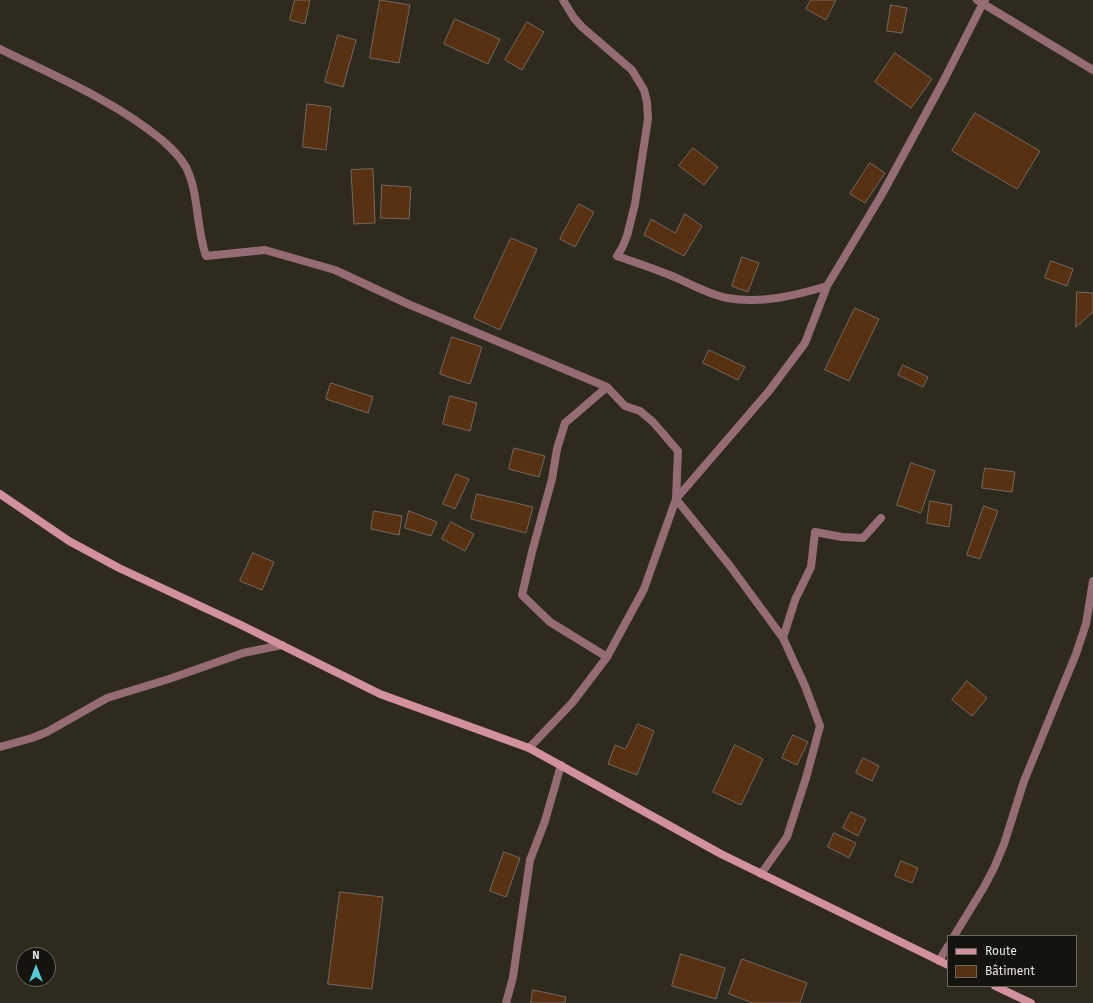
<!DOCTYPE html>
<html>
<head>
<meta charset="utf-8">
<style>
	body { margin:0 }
	#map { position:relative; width:1093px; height:1003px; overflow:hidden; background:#2e2a1e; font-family:"Fira Sans",sans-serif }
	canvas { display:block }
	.legend { position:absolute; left:947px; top:935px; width:130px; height:52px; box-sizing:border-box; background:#15130d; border:1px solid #696760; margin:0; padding:5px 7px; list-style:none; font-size:12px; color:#e6e4dc }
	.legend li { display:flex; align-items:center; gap:8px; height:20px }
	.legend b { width:20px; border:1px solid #696760 }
	.north { position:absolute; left:16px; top:947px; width:40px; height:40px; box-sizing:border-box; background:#15130d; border:1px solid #696760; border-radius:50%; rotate:0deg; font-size:11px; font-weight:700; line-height:16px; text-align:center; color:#e6e4dc }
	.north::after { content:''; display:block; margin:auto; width:14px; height:18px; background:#52cbd8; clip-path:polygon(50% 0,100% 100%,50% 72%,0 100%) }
</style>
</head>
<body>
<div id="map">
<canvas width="1093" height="1003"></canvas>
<ul class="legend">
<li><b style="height:5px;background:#d3919d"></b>Route</li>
<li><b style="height:11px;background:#583012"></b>Bâtiment</li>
</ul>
<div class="north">N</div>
</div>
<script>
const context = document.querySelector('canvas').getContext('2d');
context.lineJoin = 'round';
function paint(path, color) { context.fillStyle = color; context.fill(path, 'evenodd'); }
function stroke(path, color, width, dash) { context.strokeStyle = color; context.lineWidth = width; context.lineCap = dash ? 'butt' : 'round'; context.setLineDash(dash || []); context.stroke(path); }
const building = new Path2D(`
	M 295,0 L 310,0 L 305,24 L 290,20 Z
	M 380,0 L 410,5 L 399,63 L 370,58 Z
	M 811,0 L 836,0 L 826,20 L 806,9 Z
	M 891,5 L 907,8 L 902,33 L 887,31 Z
	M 455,19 L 500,39 L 488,64 L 444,44 Z
	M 527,22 L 544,32 L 522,70 L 505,60 Z
	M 338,35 L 356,40 L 343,87 L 325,82 Z
	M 895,53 L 932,79 L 911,108 L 875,82 Z
	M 307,104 L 331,107 L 326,150 L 303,147 Z
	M 975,113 L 1040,151 L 1017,189 L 952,151 Z
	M 693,148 L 718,167 L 704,185 L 679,166 Z
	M 870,163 L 885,173 L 865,203 L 850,194 Z
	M 373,169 L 375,223 L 354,224 L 351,170 Z
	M 382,185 L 411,187 L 409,219 L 381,218 Z
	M 579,204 L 594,212 L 575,247 L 560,239 Z
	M 685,214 L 702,226 L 684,256 L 644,235 L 651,219 L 675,233 Z
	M 511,238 L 537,249 L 500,330 L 474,318 Z
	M 742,257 L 759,263 L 748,292 L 732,286 Z
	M 1051,261 L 1073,269 L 1067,286 L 1045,278 Z
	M 1077,292 L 1093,293 L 1093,312 L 1076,327 Z
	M 855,308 L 879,319 L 849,381 L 825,370 Z
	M 452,337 L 482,347 L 470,384 L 440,374 Z
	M 709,350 L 745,367 L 738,380 L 703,363 Z
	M 903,365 L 928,377 L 923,387 L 898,375 Z
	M 331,383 L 373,397 L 368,413 L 326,399 Z
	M 450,396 L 477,403 L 470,431 L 443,424 Z
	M 514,448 L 545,456 L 539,477 L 509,469 Z
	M 911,463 L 935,471 L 921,513 L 897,505 Z
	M 985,468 L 1015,472 L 1012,492 L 982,488 Z
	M 456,474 L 469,479 L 455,509 L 443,504 Z
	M 477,494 L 533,507 L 526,533 L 471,519 Z
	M 930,501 L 952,505 L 949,527 L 927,523 Z
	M 984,506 L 998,511 L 980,559 L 967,555 Z
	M 374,511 L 402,516 L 399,535 L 371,529 Z
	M 409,511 L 437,522 L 431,536 L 405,528 Z
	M 451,522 L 474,534 L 465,551 L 442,539 Z
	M 253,553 L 274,562 L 262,590 L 240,581 Z
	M 967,681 L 987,698 L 972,716 L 952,700 Z
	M 638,724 L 654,731 L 637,775 L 608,764 L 615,745 L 625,749 Z
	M 793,735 L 808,742 L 797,765 L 782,758 Z
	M 735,745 L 763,759 L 741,805 L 713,792 Z
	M 863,758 L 879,766 L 872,781 L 856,773 Z
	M 851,812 L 866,819 L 858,836 L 843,828 Z
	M 834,833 L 856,843 L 849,858 L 828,847 Z
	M 504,852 L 520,858 L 506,897 L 490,891 Z
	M 901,861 L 918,868 L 912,883 L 895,876 Z
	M 340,892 L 383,897 L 372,989 L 328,984 Z
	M 681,954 L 725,968 L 716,999 L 672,986 Z
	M 742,959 L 807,983 L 800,1003 L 753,1003 L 729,994 Z
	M 533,990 L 566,997 L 565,1003 L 531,1003 Z`);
paint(building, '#583012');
stroke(building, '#766960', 1);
stroke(new Path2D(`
	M 563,0 L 574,18 L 582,27 L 632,70 L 644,90 L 647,102 L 648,119 L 635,204 L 627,236 L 622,248 L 617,256 C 634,262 650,267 667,274 C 686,281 706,294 727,298 C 761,304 794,296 827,286
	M 977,0 L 1093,70
	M 0,49 C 55,76 115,101 162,140 C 171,148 180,156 186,167 C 199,193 196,228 206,256 L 265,250 L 335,270 L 408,304 L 607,387 L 625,406 L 640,411 L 653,422 L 678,451 L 676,499 L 644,589 L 607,657 L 572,703 L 529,748
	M 676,499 L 769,391 L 805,343 L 827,286 L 881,196 L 944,80 L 983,3 L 985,0
	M 676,499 L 730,566 L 783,638 L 805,686 L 820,726 L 806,778 L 787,837 L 761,874
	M 783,638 L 795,600 L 811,567 L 815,532 L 842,537 L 863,538 L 881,518
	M 607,657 L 550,622 L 522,595 L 532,552 L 552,479 L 557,449 L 565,423 L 607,387
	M 0,747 L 32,738 L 47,732 L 107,698 L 169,679 L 243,653 L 282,645
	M 954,936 L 984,887 L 994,868 L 1004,844 L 1024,781 L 1076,654 L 1086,624 L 1093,581
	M 939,961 L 948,946
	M 506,1003 L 513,977 L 530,860 L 545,821 L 561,765`), '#966c74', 8);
stroke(new Path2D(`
	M 0,494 L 69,541 L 119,568 L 239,624 L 380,694 L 529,748 L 721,854 L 948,965
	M 995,986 L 1031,1003`), '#d3919d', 8);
</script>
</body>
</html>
